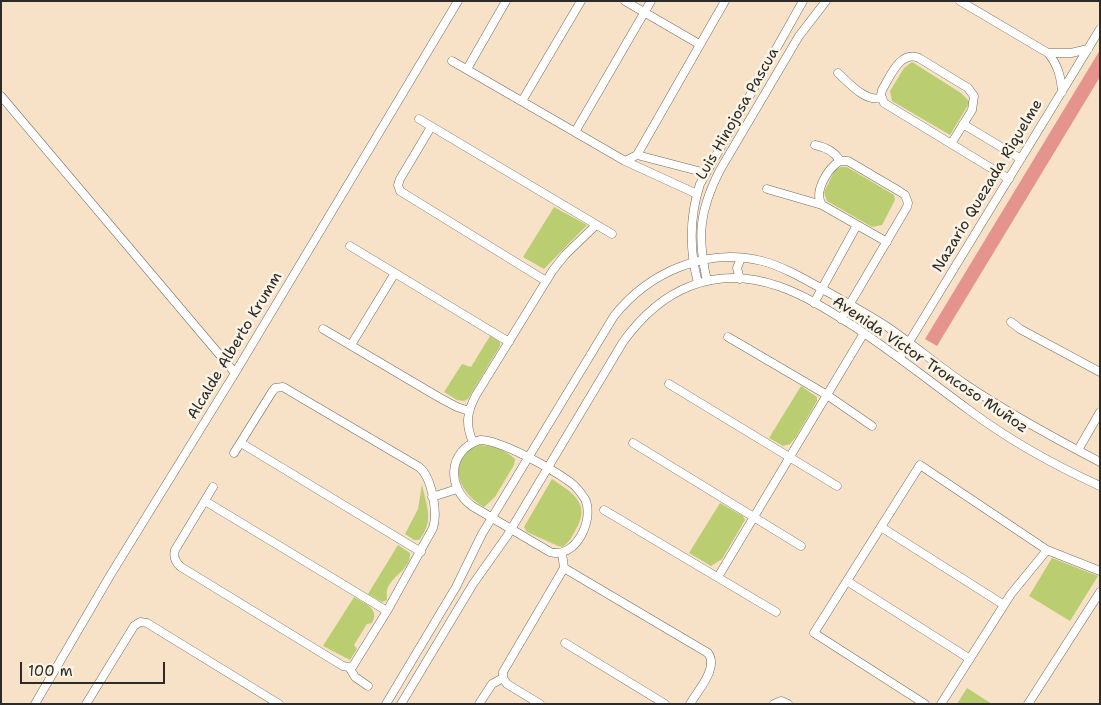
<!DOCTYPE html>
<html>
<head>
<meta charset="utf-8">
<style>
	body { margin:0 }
	#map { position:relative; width:1101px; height:705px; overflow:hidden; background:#f7e2c8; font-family:"Shantell Sans",sans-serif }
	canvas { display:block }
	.frame { position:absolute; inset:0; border:2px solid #2b2b2b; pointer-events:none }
	.scale { position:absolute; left:20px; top:662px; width:145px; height:22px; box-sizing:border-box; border:2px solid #2b2b2b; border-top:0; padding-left:6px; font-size:15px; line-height:18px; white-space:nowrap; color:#2b2b2b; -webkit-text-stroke:4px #fcf5e5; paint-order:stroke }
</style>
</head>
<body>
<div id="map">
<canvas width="1101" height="705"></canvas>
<div class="frame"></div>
<div class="scale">100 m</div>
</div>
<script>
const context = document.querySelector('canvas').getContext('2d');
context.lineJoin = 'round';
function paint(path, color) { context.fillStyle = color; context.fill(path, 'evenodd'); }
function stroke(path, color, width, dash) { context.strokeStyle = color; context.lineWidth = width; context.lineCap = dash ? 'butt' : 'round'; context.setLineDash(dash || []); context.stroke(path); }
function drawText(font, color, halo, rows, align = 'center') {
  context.font = font + ' "Shantell Sans",sans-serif'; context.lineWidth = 5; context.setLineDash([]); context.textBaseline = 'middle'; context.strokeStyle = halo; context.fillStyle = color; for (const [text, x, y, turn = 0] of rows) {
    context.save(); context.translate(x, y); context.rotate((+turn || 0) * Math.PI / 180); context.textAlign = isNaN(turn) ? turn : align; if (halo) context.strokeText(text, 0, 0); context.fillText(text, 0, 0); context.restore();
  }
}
paint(new Path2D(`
	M 912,62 L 961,93 L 970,102 L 950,135 L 892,101 L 890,91 L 904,68 Z
	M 841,167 L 847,167 L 894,195 L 895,200 L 882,225 L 872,227 L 827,201 L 824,192 L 835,170 Z
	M 554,207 L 587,225 L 544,269 L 523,257 Z
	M 490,336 L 500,342 L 500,346 L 468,399 L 464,401 L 457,400 L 444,392 L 462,364 L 471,367 Z
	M 801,386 L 817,397 L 817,401 L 796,437 L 790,444 L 783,446 L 769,438 Z
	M 477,445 C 492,445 504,449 515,459 L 514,465 L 495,497 L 484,507 C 458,492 446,463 477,445 Z
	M 552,479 C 573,493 592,504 575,531 C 572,537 569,542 563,547 L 558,546 L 527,532 L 524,527 Z
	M 422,484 C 426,505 435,521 419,540 L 414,540 L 405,534 L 418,509 Z
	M 720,503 L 743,516 L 745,520 L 722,559 L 711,566 L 689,553 Z
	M 398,545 L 410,553 C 411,568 394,575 388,587 C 386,591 387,596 387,600 L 382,602 L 368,594 Z
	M 1052,558 L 1098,576 L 1070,621 L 1029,596 Z
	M 354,597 C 365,604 380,608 372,623 L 367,624 L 354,645 L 357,649 L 350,660 L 323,646 Z
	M 967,688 L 992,704 L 957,704 Z`), '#bace71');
paint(new Path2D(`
	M 1100,50 L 1100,77 L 937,346 L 925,339 Z`), '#e5948d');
const minor = new Path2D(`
	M 625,1 L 699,44
	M 960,1 L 1048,53 C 1058,65 1061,77 1062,92
	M 1048,53 L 1071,53 L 1088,49
	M 452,61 L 625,161 L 697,194
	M 467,69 L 506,1
	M 838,73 C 849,83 865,102 881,98
	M 1,96 L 235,373
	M 522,101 L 581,1
	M 419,119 L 612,234
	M 963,124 L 1021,159
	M 431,127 L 400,179 L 398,185 L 400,191 L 546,281
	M 575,132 L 651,1
	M 951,144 L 972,110 L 974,96 L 968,88 L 919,58 C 900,50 890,77 882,90 L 881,95 L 884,103 L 1009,179
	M 815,145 C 825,147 835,152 840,161
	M 637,155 L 706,173
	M 625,161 L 637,155 L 725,1
	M 767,189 L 822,205
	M 350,246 L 509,342
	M 740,279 L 737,268 L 741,258
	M 707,281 C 697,237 699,211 720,170 L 799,36 L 826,1
	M 698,283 C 689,249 689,218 700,184 L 803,1
	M 814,303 L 857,225
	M 841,319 L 907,207 L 908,203 L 905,195 L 899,191 L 848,161 L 840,161 C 828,168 813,192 822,205 L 887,242
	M 1011,322 L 1020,329 L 1100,372
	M 323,329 L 440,398 L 457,407 L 469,411
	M 728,337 L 827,395 L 872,426
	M 351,345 L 395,273
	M 900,357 L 1100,29
	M 669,384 L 837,486
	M 480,440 C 501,440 552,469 570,482 C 576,486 581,493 585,499 C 595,520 575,560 550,552 L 472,506 C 446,487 448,450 480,440 Z
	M 473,442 C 465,424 467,412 476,395 L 553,270 L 565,255 L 596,225
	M 241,443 L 421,552
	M 633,443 L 801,546
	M 1078,450 L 1100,412
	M 213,487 L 175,550 C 173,557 175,562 181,567 L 343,666 L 349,667 L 353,666 L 387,611 L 433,528 C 438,513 432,477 419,467 L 283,387 L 275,388 L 272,392 L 234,453
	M 432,497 L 457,489
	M 205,501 L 387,611
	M 604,510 L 776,612
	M 881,527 L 1004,605
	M 564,568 L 708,653 C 719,668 698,690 690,704
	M 718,577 L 864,333
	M 847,581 L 970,659
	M 565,643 L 665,704
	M 349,667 L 355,677 L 368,686
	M 35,704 L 111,574 L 235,373 L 458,1
	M 86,704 L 134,626 L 140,622 L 147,623 L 279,704
	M 386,704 L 456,587 L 482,534 L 614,316 C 649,272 706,247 762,261 C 781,266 799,276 817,286 C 840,299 863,311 886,326 C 913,344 938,366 965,384 C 1008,413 1054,438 1100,462
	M 401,704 L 473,584 L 507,536 L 623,342 C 661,289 714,264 778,286 C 805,295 831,312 855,327 C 894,353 931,382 969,410 C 1009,440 1054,465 1100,486
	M 479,704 L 492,684 L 503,678
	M 540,704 L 507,684 L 503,678 L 503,672 L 564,568 L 562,553
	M 774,704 L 781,701 L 788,704
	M 925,704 L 814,633 L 920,465 L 1047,550 L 1100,571
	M 941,704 L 1011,594 L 1047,550
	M 1028,704 L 1100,592`);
stroke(minor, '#726b62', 9);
stroke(minor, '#fff', 8);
drawText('15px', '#2b2b2b', '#fcf5e5', [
	["Luis Hinojosa Pascua",738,114,-60],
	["Nazario Quezada Riquelme",988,186,-59],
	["Alcalde Alberto Krumm",235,346,-59],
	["Avenida Víctor Troncoso Muñoz",930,365,34]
]);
</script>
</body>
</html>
